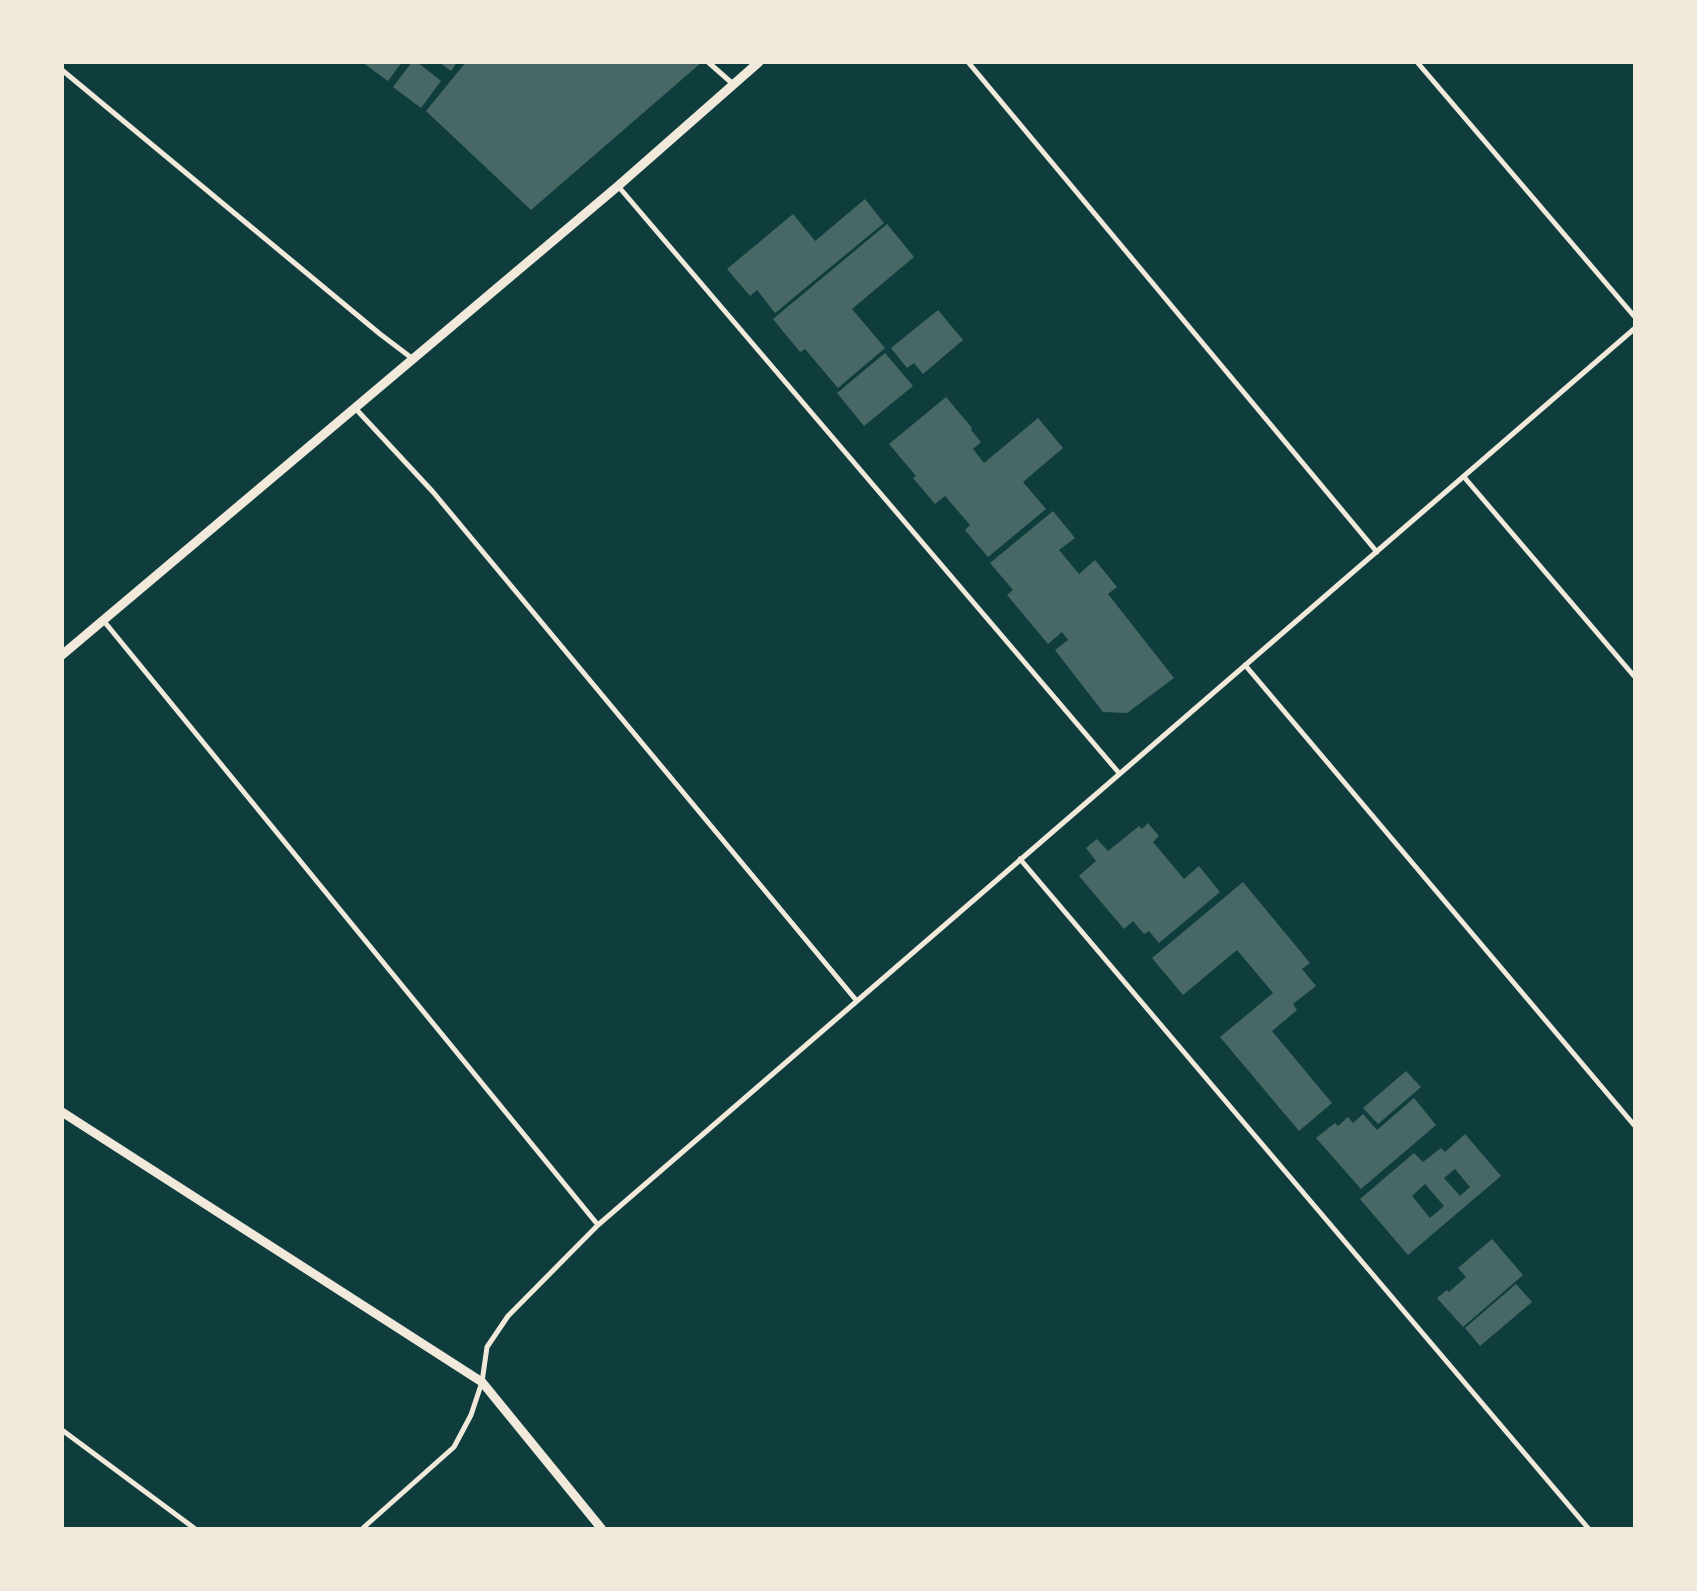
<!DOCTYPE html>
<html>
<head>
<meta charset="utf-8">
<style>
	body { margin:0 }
	#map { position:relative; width:1697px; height:1591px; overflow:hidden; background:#0f3d3e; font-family:Montserrat,sans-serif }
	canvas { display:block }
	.frame { position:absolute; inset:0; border:64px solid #f1e9da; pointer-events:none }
</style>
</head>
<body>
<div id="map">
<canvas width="1697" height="1591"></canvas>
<div class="frame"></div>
</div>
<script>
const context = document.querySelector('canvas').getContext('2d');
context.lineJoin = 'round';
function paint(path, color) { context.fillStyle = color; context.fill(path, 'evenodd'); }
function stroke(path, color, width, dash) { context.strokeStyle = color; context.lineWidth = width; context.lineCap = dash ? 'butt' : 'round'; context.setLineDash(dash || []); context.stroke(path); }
paint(new Path2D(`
	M 362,62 L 402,62 L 388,81 Z
	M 412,62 L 417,62 L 441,81 L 421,108 L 393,87 Z
	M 439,62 L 457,62 L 451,71 Z
	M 466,62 L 702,62 L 531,210 L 426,111 Z
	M 865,199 L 884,223 L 775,313 L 757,290 L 750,296 L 727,269 L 793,214 L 815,241 Z
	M 887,224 L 914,257 L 852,309 L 885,348 L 838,388 L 805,349 L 800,352 L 773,319 Z
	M 938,310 L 963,340 L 923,374 L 914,363 L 907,368 L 891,348 Z
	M 885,353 L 913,386 L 864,426 L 837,393 Z
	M 946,397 L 972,428 L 971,430 L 981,442 L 973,449 L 984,463 L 1038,418 L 1063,448 L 1023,482 L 1046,509 L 988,557 L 965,530 L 970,525 L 945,496 L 935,504 L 913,478 L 916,476 L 889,444 Z
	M 1053,511 L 1075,538 L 1059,550 L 1079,574 L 1095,560 L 1117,587 L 1108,594 L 1174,678 L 1127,713 L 1103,712 L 1055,650 L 1068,640 L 1062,632 L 1048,644 L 1007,595 L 1013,590 L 990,563 Z
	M 1148,823 L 1159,836 L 1153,842 L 1184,879 L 1199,866 L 1220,892 L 1159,943 L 1149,931 L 1144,934 L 1133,921 L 1124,929 L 1079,876 L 1096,861 L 1086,848 L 1097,839 L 1108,851 L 1139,826 L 1142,829 Z
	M 1243,882 L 1310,963 L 1302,969 L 1316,986 L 1293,1004 L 1297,1010 L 1272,1031 L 1332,1103 L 1299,1131 L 1220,1037 L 1273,993 L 1237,950 L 1183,995 L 1152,958 Z
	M 1406,1071 L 1421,1087 L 1378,1124 L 1363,1108 Z
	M 1414,1098 L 1436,1125 L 1361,1189 L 1316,1138 L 1335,1123 L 1338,1126 L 1348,1117 L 1353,1123 L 1363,1114 L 1377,1130 Z
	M 1465,1134 L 1501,1176 L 1408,1255 L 1360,1199 L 1414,1153 L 1423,1162 L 1441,1148 L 1445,1152 ZM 1455,1169 L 1470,1187 L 1460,1196 L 1444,1178 ZM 1425,1184 L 1444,1206 L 1430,1218 L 1412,1196 Z
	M 1492,1239 L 1523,1275 L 1463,1327 L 1437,1298 L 1447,1290 L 1449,1292 L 1466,1277 L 1458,1268 Z
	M 1516,1284 L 1532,1302 L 1480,1346 L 1465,1328 Z`), '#486865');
stroke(new Path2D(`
	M 708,62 L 733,84
	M 968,62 L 1377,552
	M 1417,62 L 1634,316
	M 62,70 L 380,334 L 413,359
	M 618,186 L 1119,773
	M 355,408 L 433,492 L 856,1000
	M 1464,477 L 1634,676
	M 103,620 L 598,1225
	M 1245,665 L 1634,1125
	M 1020,859 L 1588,1528
	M 62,1430 L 194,1528
	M 363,1528 L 454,1447 L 471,1415 L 482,1382 L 487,1347 L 508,1316 L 598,1225 L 1634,329`), '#f1e9da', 5);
stroke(new Path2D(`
	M 62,655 L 618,186 L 759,62
	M 62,1112 L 482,1382 L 601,1528`), '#f1e9da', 9);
</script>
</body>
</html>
